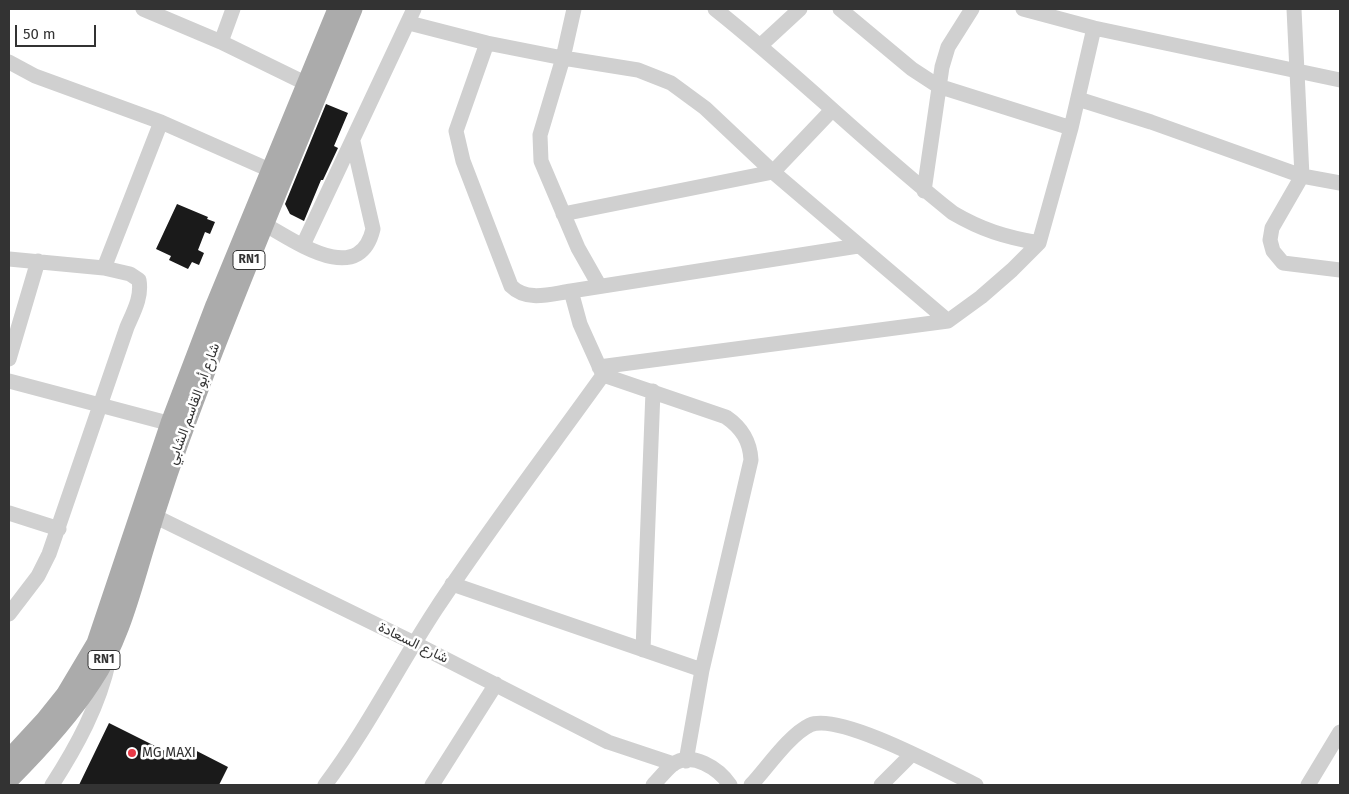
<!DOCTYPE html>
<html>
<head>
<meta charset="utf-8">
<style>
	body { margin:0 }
	#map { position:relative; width:1349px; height:794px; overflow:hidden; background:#fff; font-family:"Fira Sans",sans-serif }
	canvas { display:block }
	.frame { position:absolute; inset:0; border:10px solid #333; pointer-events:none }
	.scale { position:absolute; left:15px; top:25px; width:81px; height:22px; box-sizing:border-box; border:2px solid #333; border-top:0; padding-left:6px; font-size:15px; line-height:18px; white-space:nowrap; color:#333; -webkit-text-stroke:4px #fff; paint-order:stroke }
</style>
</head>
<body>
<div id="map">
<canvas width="1349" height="794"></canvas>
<div class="frame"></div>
<div class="scale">50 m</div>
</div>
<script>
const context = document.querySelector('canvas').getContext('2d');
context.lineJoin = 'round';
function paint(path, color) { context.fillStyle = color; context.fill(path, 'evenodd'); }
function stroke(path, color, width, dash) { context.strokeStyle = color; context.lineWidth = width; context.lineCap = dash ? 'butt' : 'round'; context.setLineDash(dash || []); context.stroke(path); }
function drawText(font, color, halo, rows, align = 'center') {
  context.font = font + ' "Fira Sans",Vazirmatn,sans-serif'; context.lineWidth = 5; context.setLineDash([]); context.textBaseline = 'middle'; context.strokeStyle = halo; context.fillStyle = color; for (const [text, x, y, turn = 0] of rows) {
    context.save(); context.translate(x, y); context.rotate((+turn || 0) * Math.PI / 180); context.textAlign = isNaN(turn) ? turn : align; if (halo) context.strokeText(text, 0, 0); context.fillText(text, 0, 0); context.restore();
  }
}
paint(new Path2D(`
	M 326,104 L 348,113 L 334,146 L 338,148 L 323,180 L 321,180 L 304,221 L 290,214 L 285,204 Z
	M 177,204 L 208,217 L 207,219 L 215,222 L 210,234 L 205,232 L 198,250 L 204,253 L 199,265 L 192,262 L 188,269 L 169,260 L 171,256 L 156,249 Z
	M 109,723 L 181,759 L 187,746 L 228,767 L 219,785 L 79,785 Z`), '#1a1a1a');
stroke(new Path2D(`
	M 143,9 L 221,42 L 307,84
	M 574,9 L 563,58 L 540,135 L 541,161 L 578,248 L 599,285
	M 715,9 C 797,74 871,148 953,213 C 982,230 1005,237 1039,243
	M 840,9 L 912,69 L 938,86 L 1071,128
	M 1023,9 L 1094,28 L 1340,80
	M 1294,9 L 1302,176 L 1272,228 L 1270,240 L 1273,251 L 1283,263 L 1340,270
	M 409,23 L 487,43 L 563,58 L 638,70 L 671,83 L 705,108 L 773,172 L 948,321
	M 221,42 L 233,9
	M 487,43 L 456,131 L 463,161 L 511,286 C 527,302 550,294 571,291 L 858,246
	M 761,45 L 800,9
	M 9,62 L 35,76 L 161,122 L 272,171
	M 1078,99 L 1151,122 L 1302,176 L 1340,183
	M 924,191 L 942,67 L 948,47 L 972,9
	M 563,214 L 773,172 L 832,110
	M 264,224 C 295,241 359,288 373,229 L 353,142
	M 303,245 L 414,9
	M 9,259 L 104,268 L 130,274 L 139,280 C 142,297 134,311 127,327 L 49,554 L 38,576 L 9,614
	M 104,268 L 161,122
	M 571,291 L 580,324 L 603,375 L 726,417 C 742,428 750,441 751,460 L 702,670 L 686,761
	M 9,359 L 38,261
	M 599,367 L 948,321 L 981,297 L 1012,270 L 1039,243 L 1071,128 L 1094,28
	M 9,381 L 179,426
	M 146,512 L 414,643 L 608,742 L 674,764
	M 9,513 L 59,529
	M 452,584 L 702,670
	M 643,650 L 653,391
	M 52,785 C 77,746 99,706 109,660
	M 325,785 C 367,729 398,667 436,609 C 489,529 547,453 603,375
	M 432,785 L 496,684
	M 653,785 C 659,779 665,771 672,765 C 692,750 719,769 730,785
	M 751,785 C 767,768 789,735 810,725 C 839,712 945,770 976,785
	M 881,785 L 912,754
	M 1308,785 L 1340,732`), '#d0d0d0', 15);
stroke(new Path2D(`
	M 9,759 L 45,720 L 65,695 L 96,643 L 170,423 L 215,305 L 337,9
	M 9,780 C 39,750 69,718 92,682 C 119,642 131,593 145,547 C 159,500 175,452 193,405 C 243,272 299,141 353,9`), '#ababab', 19);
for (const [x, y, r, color] of [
	[132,753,5,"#e63946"]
]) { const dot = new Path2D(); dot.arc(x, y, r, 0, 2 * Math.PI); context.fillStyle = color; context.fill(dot); stroke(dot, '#fff', 2); }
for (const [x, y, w] of [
	[249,260,32],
	[104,660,32]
]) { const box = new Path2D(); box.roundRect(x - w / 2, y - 9.5, w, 19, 4); context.fillStyle = '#fff'; context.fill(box); stroke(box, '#333', 1); }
drawText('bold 12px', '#333', null, [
	["RN1",249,260],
	["RN1",104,660]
]);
drawText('14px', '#333', '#fff', [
	["شارع أبو القاسم الشابي",194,404,-70],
	["شارع السعادة",413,643,26]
]);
drawText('14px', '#333', '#fff', [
	["MG MAXI",142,753]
], 'left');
</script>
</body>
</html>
